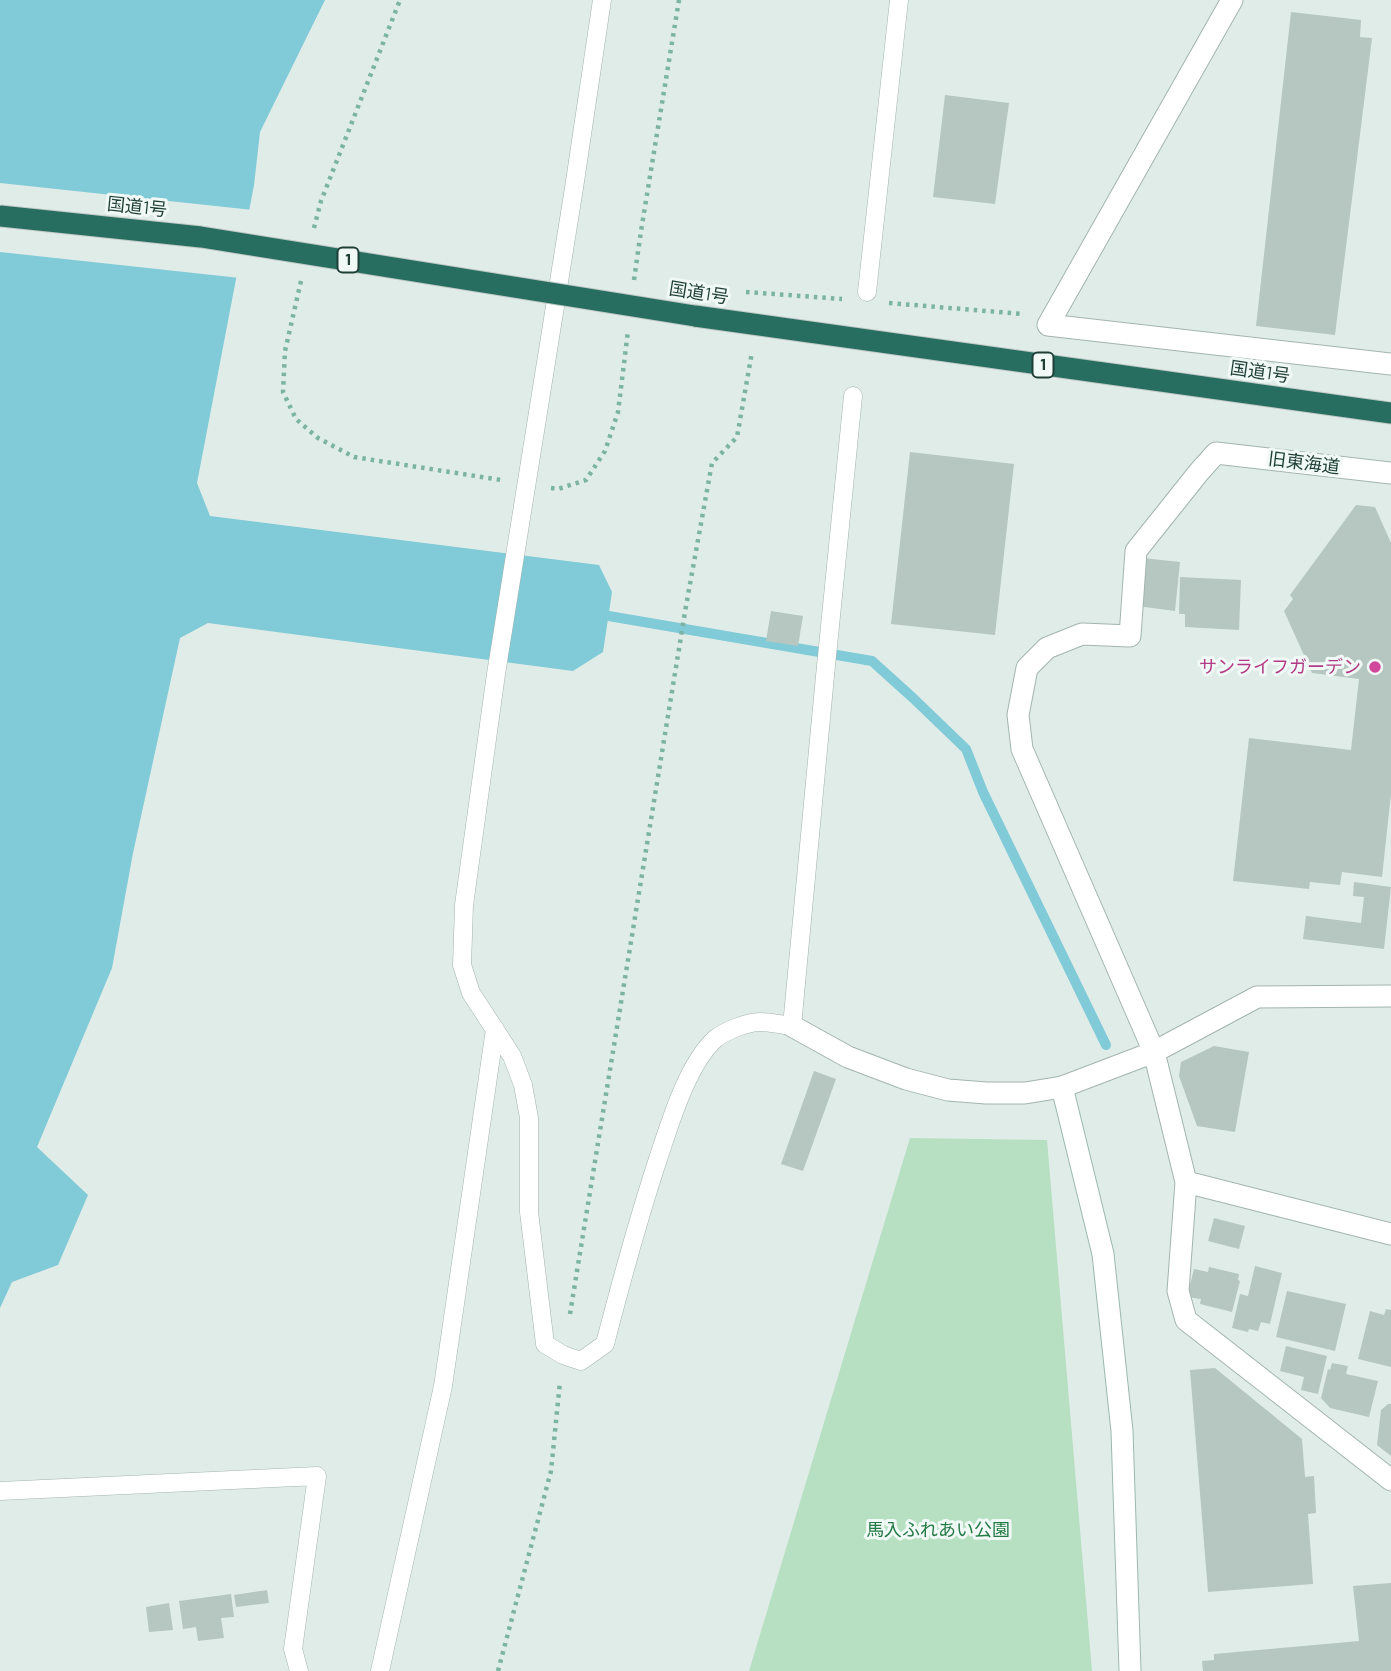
<!DOCTYPE html>
<html>
<head>
<meta charset="utf-8">
<style>
	body { margin:0 }
	canvas { display:block; background:#e0ece7 }
</style>
</head>
<body>
<canvas width="1391" height="1671"></canvas>
<script>
const context = document.querySelector('canvas').getContext('2d');
context.lineJoin = 'round';
function paint(path, color) { context.fillStyle = color; context.fill(path, 'evenodd'); }
function stroke(path, color, width, dash) { context.strokeStyle = color; context.lineWidth = width; context.lineCap = dash ? 'butt' : 'round'; context.setLineDash(dash || []); context.stroke(path); }
function drawText(font, color, halo, rows, align = 'center') {
  context.font = font + ' Barlow,"Noto Sans JP",sans-serif'; context.lineWidth = 6; context.setLineDash([]); context.textBaseline = 'middle'; context.strokeStyle = halo; context.fillStyle = color; for (const [text, x, y, turn = 0] of rows) {
    context.save(); context.translate(x, y); context.rotate((+turn || 0) * Math.PI / 180); context.textAlign = isNaN(turn) ? turn : align; if (halo) context.strokeText(text, 0, 0); context.fillText(text, 0, 0); context.restore();
  }
}
paint(new Path2D(`
	M 910,1138 L 1047,1140 L 1092,1671 L 749,1671 Z`), '#b6e0c1');
paint(new Path2D(`
	M 0,0 L 325,0 L 260,132 L 254,185 L 197,483 L 210,516 L 599,565 L 612,592 L 603,652 L 573,671 L 208,623 L 180,638 L 133,853 L 112,968 L 37,1147 L 88,1195 L 58,1265 L 12,1282 L 0,1308 Z`), '#81cad8');
paint(new Path2D(`
	M 0,183 L 253,210 L 240,278 L 0,252 Z`), '#e0ece7');
stroke(new Path2D(`
	M 597,614 L 872,661 L 913,698 L 966,749 L 983,792 L 1106,1045`), '#81cad8', 10);
paint(new Path2D(`
	M 1291,12 L 1361,20 L 1360,37 L 1372,38 L 1335,335 L 1256,326 Z
	M 945,95 L 1009,103 L 995,204 L 933,197 Z
	M 910,452 L 1014,464 L 995,635 L 891,624 Z
	M 1356,505 L 1375,507 L 1391,543 L 1391,794 L 1382,877 L 1342,872 L 1340,885 L 1310,882 L 1309,889 L 1233,881 L 1249,738 L 1351,750 L 1359,679 L 1312,673 L 1284,611 L 1293,599 L 1290,595 Z
	M 1143,558 L 1180,562 L 1175,611 L 1137,606 Z
	M 1180,577 L 1241,580 L 1239,630 L 1185,627 L 1185,614 L 1179,614 Z
	M 771,611 L 803,616 L 798,646 L 766,641 Z
	M 1354,882 L 1391,887 L 1384,949 L 1303,939 L 1306,916 L 1361,923 L 1364,897 L 1353,896 Z
	M 1214,1046 L 1249,1052 L 1235,1132 L 1197,1126 L 1179,1076 L 1181,1062 Z
	M 814,1071 L 836,1079 L 803,1171 L 781,1164 Z
	M 1214,1218 L 1245,1226 L 1239,1249 L 1208,1241 Z
	M 1255,1266 L 1282,1273 L 1270,1324 L 1261,1322 L 1258,1331 L 1249,1329 L 1248,1332 L 1232,1328 L 1240,1294 L 1248,1296 Z
	M 1209,1267 L 1239,1274 L 1238,1280 L 1240,1281 L 1232,1312 L 1200,1304 L 1201,1299 L 1187,1297 L 1194,1269 L 1208,1272 Z
	M 1287,1291 L 1346,1304 L 1335,1351 L 1276,1337 Z
	M 1386,1309 L 1391,1310 L 1391,1367 L 1358,1359 L 1370,1311 L 1384,1315 Z
	M 1286,1346 L 1327,1356 L 1318,1394 L 1301,1390 L 1304,1377 L 1280,1371 Z
	M 1332,1363 L 1348,1366 L 1346,1374 L 1378,1381 L 1369,1417 L 1330,1408 L 1321,1398 L 1328,1369 L 1330,1370 Z
	M 1215,1368 L 1302,1439 L 1305,1477 L 1314,1476 L 1316,1513 L 1308,1514 L 1313,1584 L 1208,1592 L 1190,1370 Z
	M 1388,1404 L 1391,1404 L 1391,1456 L 1377,1445 L 1381,1410 Z
	M 1391,1583 L 1391,1671 L 1203,1671 L 1202,1661 L 1214,1660 L 1214,1654 L 1359,1641 L 1353,1586 Z
	M 267,1590 L 269,1603 L 236,1607 L 234,1595 Z
	M 231,1594 L 234,1617 L 221,1618 L 224,1638 L 198,1641 L 196,1627 L 183,1629 L 179,1601 Z
	M 169,1603 L 173,1630 L 149,1632 L 146,1607 Z`), '#b5c7c0');
const lane = new Path2D(`
	M 602,0 L 574,188 L 496,674 L 464,905 L 462,965 L 471,993 L 512,1056 L 523,1085 L 529,1118 L 529,1212 L 545,1344 L 563,1355 L 581,1361 L 605,1344 C 621,1282 638,1220 658,1159 C 670,1123 687,1065 715,1039 C 725,1031 747,1022 760,1022 C 770,1022 782,1025 792,1026 L 825,676 L 853,396
	M 867,292 L 899,0
	M 0,1491 L 317,1476 L 293,1649 L 299,1671
	M 380,1671 L 443,1386 L 495,1029`);
const street = new Path2D(`
	M 1232,0 L 1048,325 L 1391,364
	M 1391,473 L 1216,453 L 1199,472 L 1136,551 L 1130,636 L 1082,634 L 1047,648 L 1027,668 L 1018,715 L 1022,749 L 1154,1052 L 1186,1182 L 1391,1234
	M 792,1026 L 848,1057 L 906,1079 L 948,1090 L 986,1093 L 1025,1093 L 1062,1087 L 1154,1052 L 1257,997 L 1391,996
	M 1186,1182 L 1178,1291 L 1186,1320 L 1391,1480`);
const secondary = new Path2D(`
	M 1062,1087 L 1103,1254 L 1122,1431 L 1130,1671`);
const highway = new Path2D(`
	M 695,316 L 1391,413`);
stroke(lane, '#a2b5ae', 19);
stroke(street, '#a2b5ae', 23);
stroke(secondary, '#9db9af', 23);
stroke(highway, '#c0c9c7', 23);
stroke(new Path2D(`
	M 314,228 L 321,201 L 400,0
	M 634,280 L 641,231 L 679,0
	M 301,281 L 285,351 L 283,392 L 296,419 L 318,438 L 354,457 L 501,480
	M 746,292 L 842,299
	M 889,303 L 1023,314
	M 551,488 L 558,489 L 586,480 L 605,451 L 618,412 L 628,331
	M 570,1314 L 686,606 L 712,463 L 737,437 L 752,352
	M 498,1671 L 551,1471 L 560,1382`), '#7cb4a3', 4.5, [3.5, 5]);
stroke(lane, '#fff', 18);
stroke(street, '#fff', 21);
stroke(secondary, '#fff', 21);
stroke(highway, '#276e60', 21);
const highwayBridge = new Path2D(`
	M 0,216 L 201,237 L 695,316`);
stroke(highwayBridge, '#c0c9c7', 23, []);
stroke(highwayBridge, '#276e60', 21);
for (const [x, y, r, color] of [
	[1375,667,7,"#d1479c"]
]) { const dot = new Path2D(); dot.arc(x, y, r, 0, 2 * Math.PI); context.fillStyle = color; context.fill(dot); stroke(dot, '#f0f9f5', 2.5); }
for (const [x, y, w] of [
	[348,260,21],
	[1043,365,21]
]) { const box = new Path2D(); box.roundRect(x - w / 2, y - 12.5, w, 25, 5); context.fillStyle = '#f0f9f5'; context.fill(box); stroke(box, '#1e3f36', 2); }
drawText('bold 16px', '#1e3f36', null, [
	["1",348,260],
	["1",1043,365]
]);
drawText('18px', '#1e3f36', '#f0f9f5', [
	["国道1号",137,207,6],
	["国道1号",699,293,9],
	["国道1号",1260,372,8],
	["旧東海道",1304,463,7]
]);
drawText('18px', '#b23c85', '#f0f9f5', [
	["サンライフガーデン",1361,667]
], 'right');
drawText('18px', '#247a46', '#f0f9f5', [
	["馬入ふれあい公園",938,1530]
]);
</script>
</body>
</html>
